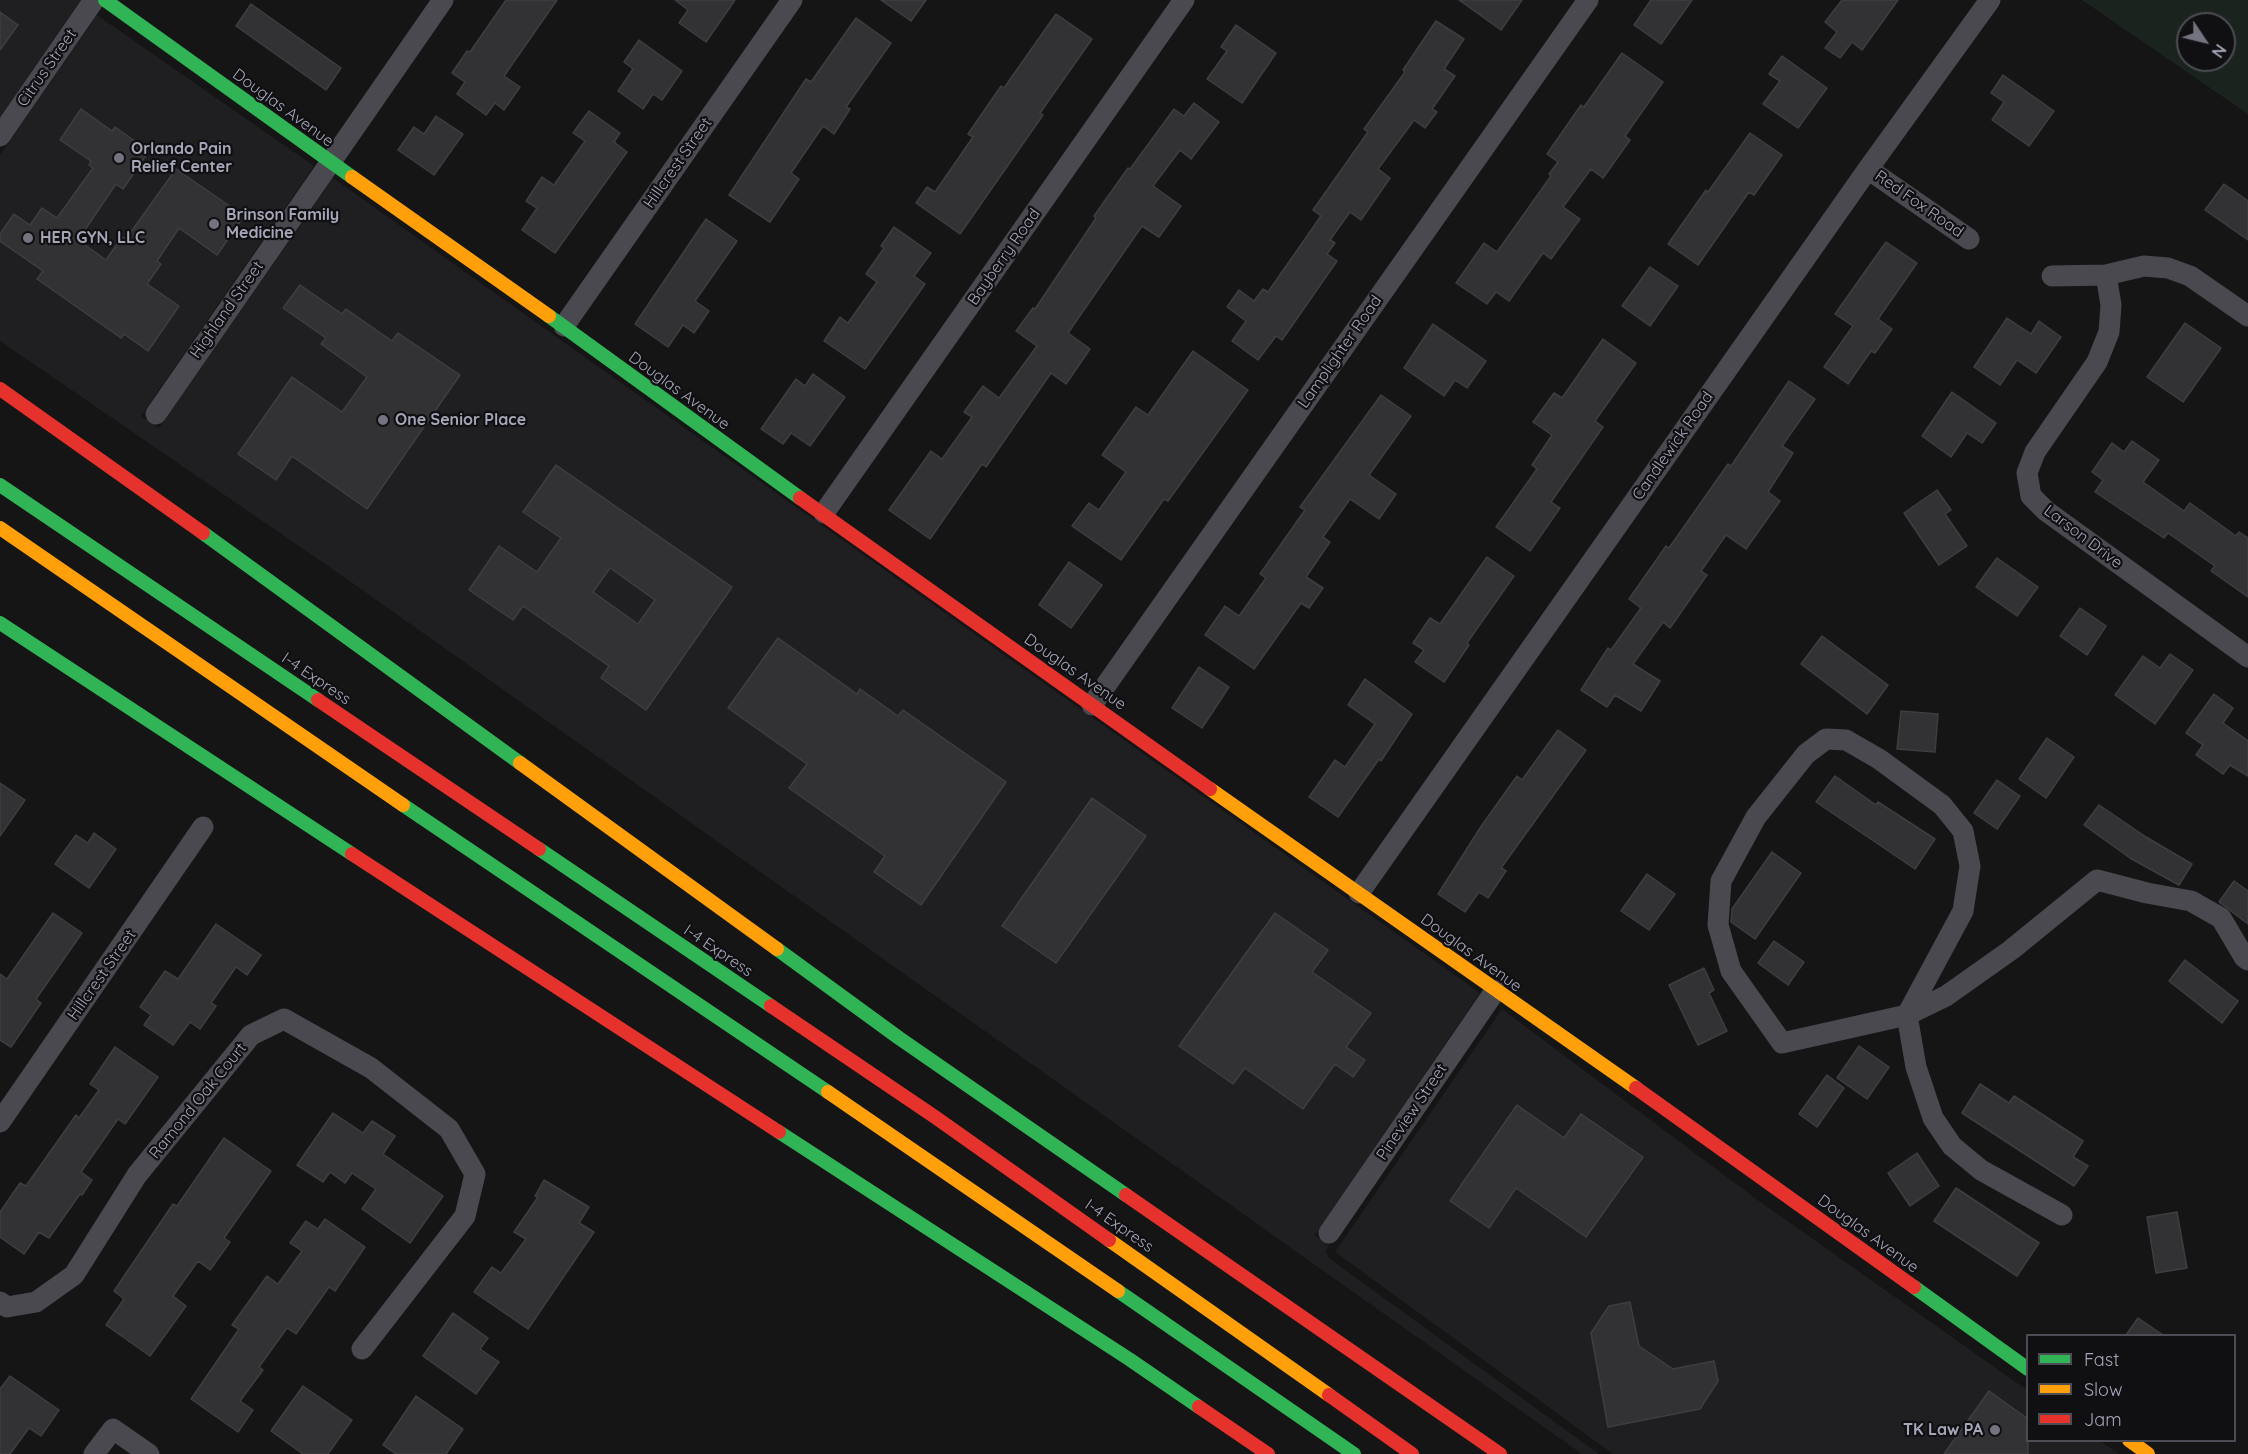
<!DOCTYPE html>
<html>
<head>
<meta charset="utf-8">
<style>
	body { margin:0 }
	#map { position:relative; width:2248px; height:1454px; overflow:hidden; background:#151516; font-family:Quicksand,sans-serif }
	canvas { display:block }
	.legend { position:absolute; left:2026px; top:1334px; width:210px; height:108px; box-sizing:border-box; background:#100f12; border:2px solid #4c4c54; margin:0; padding:8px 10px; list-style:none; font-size:18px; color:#a5a7b8 }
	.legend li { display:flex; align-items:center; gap:12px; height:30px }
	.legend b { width:30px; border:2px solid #4c4c54 }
	.north { position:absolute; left:2176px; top:12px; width:60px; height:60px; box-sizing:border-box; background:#100f12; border:2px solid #4c4c54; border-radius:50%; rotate:125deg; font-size:16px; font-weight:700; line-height:24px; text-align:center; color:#a5a7b8 }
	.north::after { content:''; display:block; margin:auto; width:21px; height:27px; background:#73747f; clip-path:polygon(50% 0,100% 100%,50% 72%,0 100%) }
</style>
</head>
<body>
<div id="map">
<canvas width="2248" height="1454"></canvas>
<ul class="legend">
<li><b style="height:8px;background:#30b455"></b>Fast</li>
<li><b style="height:8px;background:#ff9f0a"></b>Slow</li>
<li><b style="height:8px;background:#e5322d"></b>Jam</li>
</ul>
<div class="north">N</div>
</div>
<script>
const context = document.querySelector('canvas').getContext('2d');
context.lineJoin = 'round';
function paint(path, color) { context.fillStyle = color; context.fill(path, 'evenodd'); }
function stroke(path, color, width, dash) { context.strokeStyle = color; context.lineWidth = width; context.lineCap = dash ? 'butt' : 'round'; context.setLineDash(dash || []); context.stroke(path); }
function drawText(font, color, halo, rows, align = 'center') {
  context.font = font + ' Quicksand,sans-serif'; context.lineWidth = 4.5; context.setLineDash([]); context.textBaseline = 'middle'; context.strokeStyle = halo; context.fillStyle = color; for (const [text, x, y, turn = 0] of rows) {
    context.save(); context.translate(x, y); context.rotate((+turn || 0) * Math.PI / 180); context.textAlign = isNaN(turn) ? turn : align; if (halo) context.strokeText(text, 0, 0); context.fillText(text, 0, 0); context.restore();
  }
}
paint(new Path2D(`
	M 0,0 L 81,0 L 0,117 Z
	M 97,15 L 314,166 L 141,416 L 159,428 L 333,178 L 1480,993 L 1315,1235 L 1328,1245 L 1326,1252 L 1330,1259 L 1599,1454 L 1582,1454 L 344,577 L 0,341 L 0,155 Z
	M 1502,1009 L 1759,1201 L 2027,1390 L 2028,1440 L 2100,1441 L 2119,1454 L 1613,1454 L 1335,1252 Z`), '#1f1f22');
paint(new Path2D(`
	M 2082,0 L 2248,0 L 2248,114 ZM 2188,24 L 2224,24 L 2224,60 L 2188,60 Z`), '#1b231e');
const building = new Path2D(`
	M 506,0 L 557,0 L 504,76 L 520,87 L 504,110 L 495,103 L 486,115 L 457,94 L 465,82 L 452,73 L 467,51 L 470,52 Z
	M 675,0 L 735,0 L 706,42 L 679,23 L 688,10 Z
	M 881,0 L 926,0 L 911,21 Z
	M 1459,0 L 1522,0 L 1501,30 Z
	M 1651,0 L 1692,0 L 1661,44 L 1634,25 Z
	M 1842,0 L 1898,0 L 1862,50 L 1852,42 L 1840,58 L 1825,48 L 1837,32 L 1825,22 Z
	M 251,4 L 341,68 L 326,90 L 236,26 Z
	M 0,12 L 18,25 L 0,50 Z
	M 1056,14 L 1092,39 L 1040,113 L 1043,115 L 960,234 L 916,203 L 927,187 L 935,192 L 973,137 L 968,134 L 1001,86 L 1004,88 Z
	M 856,18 L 891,43 L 846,107 L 850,109 L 834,134 L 823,126 L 791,173 L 799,179 L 770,222 L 729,195 L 806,79 L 811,82 Z
	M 1436,21 L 1464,39 L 1444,69 L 1455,76 L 1432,109 L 1437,112 L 1425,128 L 1414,120 L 1378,169 L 1390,178 L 1361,220 L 1350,212 L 1330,240 L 1335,243 L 1327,254 L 1337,261 L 1282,340 L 1276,336 L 1258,360 L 1232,341 L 1246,321 L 1227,307 L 1239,290 L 1254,301 L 1263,289 L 1268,292 L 1321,216 L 1313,210 L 1368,132 L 1364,129 L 1405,72 L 1403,70 Z
	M 1236,25 L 1276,53 L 1242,103 L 1207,79 L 1227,51 L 1221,47 Z
	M 639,40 L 682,71 L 662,100 L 653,94 L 643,109 L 618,91 L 633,69 L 624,62 Z
	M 1622,53 L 1663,82 L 1625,136 L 1630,140 L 1603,178 L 1591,169 L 1563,207 L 1580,219 L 1551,259 L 1543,253 L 1509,301 L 1496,292 L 1487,304 L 1456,283 L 1484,243 L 1497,252 L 1551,176 L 1549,174 L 1558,162 L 1547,154 L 1581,105 L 1584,107 Z
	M 1782,56 L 1827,88 L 1798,128 L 1763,104 L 1780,81 L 1769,74 Z
	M 2003,75 L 2054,111 L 2029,146 L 1992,120 L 2004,102 L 1991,93 Z
	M 1194,103 L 1219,122 L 1191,159 L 1180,150 L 1153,186 L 1181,206 L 1159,237 L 1142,226 L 1068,333 L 1090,349 L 1066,384 L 1051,373 L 986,467 L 982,464 L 930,539 L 889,510 L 931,451 L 942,459 L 972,417 L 964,412 L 983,386 L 999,398 L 1037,346 L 1016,331 L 1033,308 L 1035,309 L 1096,218 L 1094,216 L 1128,168 L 1130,169 L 1174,109 L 1184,116 Z
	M 81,109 L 112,131 L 115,127 L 149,151 L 123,189 L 116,184 L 78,240 L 106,260 L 122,237 L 126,239 L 176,169 L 244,216 L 217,255 L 179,228 L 157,261 L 161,264 L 147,284 L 179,306 L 148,351 L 124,334 L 121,338 L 37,279 L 43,271 L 0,241 L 0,234 L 14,214 L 30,225 L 42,208 L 57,218 L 93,168 L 89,165 L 91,161 L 60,140 Z
	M 589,111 L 620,133 L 614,142 L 627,152 L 555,253 L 522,230 L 537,208 L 526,201 L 542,177 L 554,185 L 585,141 L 573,133 Z
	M 436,116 L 463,134 L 434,175 L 398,150 L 414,127 L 424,134 Z
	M 1750,133 L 1782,155 L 1754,195 L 1749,192 L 1698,265 L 1668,244 L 1706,190 L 1708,192 Z
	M 2224,184 L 2248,201 L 2248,240 L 2205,210 Z
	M 706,219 L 737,241 L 695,301 L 709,311 L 694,333 L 683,325 L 668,347 L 635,324 Z
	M 894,227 L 931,253 L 914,276 L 925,284 L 865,369 L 824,341 L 840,317 L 848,323 L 877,282 L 866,274 L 884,248 L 881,246 Z
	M 1886,242 L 1917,263 L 1878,319 L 1892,329 L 1875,353 L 1871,351 L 1848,384 L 1824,367 L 1853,326 L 1835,314 Z
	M 1650,267 L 1678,286 L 1650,326 L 1622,306 Z
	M 300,285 L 342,314 L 346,309 L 392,341 L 398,333 L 460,375 L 367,509 L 292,456 L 276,480 L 238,454 L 292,377 L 342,412 L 367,377 L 321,344 L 326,338 L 283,308 Z
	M 2007,318 L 2031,334 L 2039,321 L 2061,337 L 2036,373 L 2017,360 L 2000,385 L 1974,367 Z
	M 2185,323 L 2221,348 L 2183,402 L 2147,377 Z
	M 1433,324 L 1486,361 L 1467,388 L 1455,380 L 1444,396 L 1404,368 Z
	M 1603,339 L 1636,363 L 1595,421 L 1603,427 L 1551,502 L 1560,508 L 1530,551 L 1496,527 L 1537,469 L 1532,465 L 1552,435 L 1533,422 L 1554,393 L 1562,398 Z
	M 1193,351 L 1248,390 L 1168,501 L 1164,499 L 1121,560 L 1072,526 L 1089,503 L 1099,510 L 1126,472 L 1102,455 L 1136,407 L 1148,415 Z
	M 813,374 L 845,397 L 810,446 L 791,433 L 783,444 L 761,429 L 796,379 L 805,386 Z
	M 1789,381 L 1815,399 L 1782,446 L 1793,453 L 1768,492 L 1780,501 L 1746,549 L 1726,535 L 1701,571 L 1707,575 L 1670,628 L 1663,622 L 1633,664 L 1660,681 L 1641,711 L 1615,695 L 1607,707 L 1581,690 L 1608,648 L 1611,650 L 1641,608 L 1629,599 L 1666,546 L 1669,548 L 1728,464 L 1731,466 Z
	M 1952,392 L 1996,423 L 1982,443 L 1967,433 L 1951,457 L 1922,436 Z
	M 1381,395 L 1411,416 L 1369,475 L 1396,494 L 1379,519 L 1350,499 L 1323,537 L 1330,542 L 1306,577 L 1323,588 L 1309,608 L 1301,603 L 1254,669 L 1205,635 L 1225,606 L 1239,616 L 1266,578 L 1260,574 L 1305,510 L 1300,507 Z
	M 2132,441 L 2159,460 L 2143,482 L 2184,511 L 2190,503 L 2236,536 L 2239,532 L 2248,538 L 2248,597 L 2211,571 L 2215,566 L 2168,533 L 2164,538 L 2095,492 L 2103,480 L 2092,472 L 2112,443 L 2124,452 Z
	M 556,465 L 732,587 L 646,710 L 601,678 L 609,666 L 523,606 L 513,620 L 469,590 L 499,546 L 537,572 L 561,538 L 523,512 ZM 610,568 L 655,600 L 638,624 L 593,592 Z
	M 1937,490 L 1951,510 L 1945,514 L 1967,546 L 1939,565 L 1904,513 Z
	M 1487,557 L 1514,576 L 1467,643 L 1469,645 L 1444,682 L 1415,662 L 1424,650 L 1413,643 L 1430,618 L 1440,624 Z
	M 1997,558 L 2038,587 L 2017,616 L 1976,587 Z
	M 1069,562 L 1102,585 L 1071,628 L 1039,605 Z
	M 2080,608 L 2106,626 L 2087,655 L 2060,636 Z
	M 1822,636 L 1888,685 L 1867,714 L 1801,664 Z
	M 778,638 L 857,694 L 860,689 L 898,716 L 903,710 L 1006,782 L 921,905 L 874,872 L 885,856 L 789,788 L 807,764 L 728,708 Z
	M 2170,654 L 2193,670 L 2155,724 L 2115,695 L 2143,656 L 2160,668 Z
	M 1199,667 L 1229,687 L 1202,728 L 1172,708 Z
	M 1365,679 L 1412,714 L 1381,761 L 1379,759 L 1338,817 L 1309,797 L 1335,760 L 1345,767 L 1375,724 L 1348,705 Z
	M 2214,694 L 2233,708 L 2223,723 L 2248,741 L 2248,776 L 2230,765 L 2223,774 L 2196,755 L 2203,745 L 2186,733 Z
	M 1901,711 L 1938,714 L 1935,752 L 1897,749 Z
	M 1558,730 L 1586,750 L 1501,868 L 1506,871 L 1488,898 L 1479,892 L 1465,912 L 1438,894 L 1482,825 L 1517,776 L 1522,780 Z
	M 2047,738 L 2074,757 L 2046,798 L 2019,779 Z
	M 1835,776 L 1876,805 L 1878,802 L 1935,839 L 1915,869 L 1816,802 Z
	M 1997,780 L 2020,796 L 1997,829 L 1974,813 Z
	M 0,783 L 25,800 L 0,836 Z
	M 1092,798 L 1146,836 L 1056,963 L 1002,926 Z
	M 2099,805 L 2146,837 L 2192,864 L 2179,885 L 2130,858 L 2084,825 Z
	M 94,833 L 116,849 L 89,888 L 55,864 L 76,835 L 88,843 Z
	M 1772,852 L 1801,873 L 1755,939 L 1731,922 L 1732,909 Z
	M 1647,874 L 1675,894 L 1649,930 L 1621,911 Z
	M 2234,881 L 2248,891 L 2248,924 L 2219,902 Z
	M 53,913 L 82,933 L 36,999 L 41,1003 L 11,1047 L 0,1040 L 0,974 L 7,979 Z
	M 1275,913 L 1328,950 L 1312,972 L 1371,1013 L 1346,1047 L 1365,1060 L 1353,1077 L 1335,1064 L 1303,1109 L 1245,1068 L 1233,1084 L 1179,1046 Z
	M 216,924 L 261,955 L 247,975 L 236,967 L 211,1003 L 216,1006 L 200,1029 L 190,1022 L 173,1045 L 144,1025 L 151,1015 L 140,1007 L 165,971 L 178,979 Z
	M 1774,941 L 1804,962 L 1788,985 L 1758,963 Z
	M 2185,960 L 2238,1001 L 2222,1023 L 2169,981 Z
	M 1704,968 L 1714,990 L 1709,993 L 1727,1031 L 1698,1045 L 1669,985 Z
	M 1859,1046 L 1889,1067 L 1867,1099 L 1837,1078 Z
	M 115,1047 L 158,1077 L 125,1124 L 118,1119 L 81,1172 L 92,1180 L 82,1195 L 80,1194 L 49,1238 L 39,1232 L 24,1254 L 0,1237 L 0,1212 L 20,1183 L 26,1186 L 76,1115 L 79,1118 L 99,1090 L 90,1084 Z
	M 1827,1075 L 1844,1088 L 1817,1127 L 1799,1114 Z
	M 1980,1084 L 2009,1103 L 2014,1096 L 2083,1141 L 2073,1157 L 2088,1166 L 2074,1186 L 1962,1113 Z
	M 1517,1105 L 1564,1138 L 1581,1114 L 1643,1157 L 1586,1237 L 1516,1188 L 1489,1228 L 1450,1201 Z
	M 333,1113 L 363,1133 L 372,1121 L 395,1136 L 383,1154 L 443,1196 L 410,1243 L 362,1209 L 376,1189 L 352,1173 L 345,1183 L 330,1172 L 323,1182 L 297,1165 Z
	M 224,1138 L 271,1171 L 224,1238 L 230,1242 L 210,1270 L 198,1261 L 173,1296 L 186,1306 L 150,1356 L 106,1325 L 124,1299 L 114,1291 L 173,1204 L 177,1206 Z
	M 1917,1153 L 1939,1186 L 1910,1206 L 1888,1173 Z
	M 544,1180 L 589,1207 L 579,1223 L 594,1232 L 528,1329 L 474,1292 L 492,1267 L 501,1273 L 526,1239 L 514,1232 L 538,1197 L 535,1196 Z
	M 1956,1188 L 2039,1243 L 2017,1276 L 1934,1221 Z
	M 2177,1212 L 2187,1268 L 2156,1273 L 2147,1217 Z
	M 325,1219 L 365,1247 L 335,1291 L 329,1287 L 296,1334 L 287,1328 L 259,1367 L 263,1370 L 240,1401 L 253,1410 L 238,1432 L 191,1399 L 239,1329 L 232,1325 L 267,1276 L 278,1284 L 302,1251 L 290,1243 L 306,1221 L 318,1229 Z
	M 1630,1302 L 1639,1346 L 1673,1369 L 1714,1361 L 1718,1381 L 1700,1409 L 1608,1427 L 1591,1333 L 1609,1306 Z
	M 453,1313 L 488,1338 L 480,1349 L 499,1362 L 476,1394 L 423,1356 Z
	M 2138,1318 L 2163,1335 L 2126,1335 Z
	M 10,1376 L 59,1410 L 41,1436 L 29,1428 L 10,1454 L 0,1454 L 0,1389 Z
	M 303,1386 L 352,1420 L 328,1454 L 303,1454 L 271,1431 Z
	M 1989,1391 L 2028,1419 L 2028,1454 L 1944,1454 Z
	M 416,1396 L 463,1429 L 446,1454 L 396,1454 L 383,1445 Z`);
paint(building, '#323134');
stroke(building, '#3e3e42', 1.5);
stroke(new Path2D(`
	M 0,136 L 94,0
	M 1868,169 L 1969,239
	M 2106,275 L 2111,305 L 2109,332 L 2097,362 L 2035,452 L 2027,473 L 2031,496 L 2046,511 L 2248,657
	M 2052,276 L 2106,275 L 2144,266 L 2168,268 L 2190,276 L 2248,316
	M 564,326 L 792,0
	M 156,414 L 443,0
	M 824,513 L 1184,0
	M 1092,705 L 1588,0
	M 1359,893 L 1868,169 L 1990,0
	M 0,1122 L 203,827
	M 2062,1215 L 1981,1170 L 1952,1146 L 1933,1118 L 1916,1067 L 1907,1015 L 1963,911 L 1970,866 L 1963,831 L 1942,805 L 1879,759 L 1846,740 L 1826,739 L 1806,754 L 1756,817 L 1721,881 L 1718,925 L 1731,971 L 1782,1043 L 1907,1015 L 1946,996 L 2011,950 L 2097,880 L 2147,893 L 2191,901 L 2221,918 L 2244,957 L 2248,960
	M 1329,1233 L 1495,991
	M 0,1302 L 7,1307 L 36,1302 L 74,1275 L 137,1175 L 251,1035 L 284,1019 L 371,1068 L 449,1129 L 475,1174 L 465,1216 L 362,1349
	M 94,1454 L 113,1429 L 149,1454`), '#49494f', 21);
stroke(new Path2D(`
	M 105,0 L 352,177
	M 549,316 L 800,498
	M 0,485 L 318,700
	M 203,533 L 520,763
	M 0,623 L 352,854
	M 403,805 L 828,1092
	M 539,849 L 771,1006
	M 777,949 L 899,1038 L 1126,1195
	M 779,1132 L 1129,1359 L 1199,1407
	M 1914,1287 L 2028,1369
	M 1118,1291 L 1354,1454`), '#30b455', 14);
stroke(new Path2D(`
	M 352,177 L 549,316
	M 0,528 L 403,805
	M 520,763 L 777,949
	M 1210,789 L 1636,1088
	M 828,1092 L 1118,1291
	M 1109,1240 L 1329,1395
	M 2129,1440 L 2148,1454`), '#ff9f0a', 14);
stroke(new Path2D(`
	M 0,389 L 203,533
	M 800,498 L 1210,789
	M 318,700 L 539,849
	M 352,854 L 779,1132
	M 771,1006 L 935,1117 L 1109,1240
	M 1636,1088 L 1914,1287
	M 1126,1195 L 1500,1454
	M 1329,1395 L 1412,1454
	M 1199,1407 L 1268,1454`), '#e5322d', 14);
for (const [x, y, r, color] of [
	[119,158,6,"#73747f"],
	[214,224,6,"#73747f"],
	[28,238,6,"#73747f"],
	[383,420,6,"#73747f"],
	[1995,1430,6,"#73747f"]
]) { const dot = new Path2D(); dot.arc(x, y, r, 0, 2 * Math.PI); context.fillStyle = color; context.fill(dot); stroke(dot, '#100f12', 2); }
drawText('16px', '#a5a7b8', '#100f12', [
	["Citrus Street",47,68,-55],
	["Douglas Avenue",283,108,36],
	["Hillcrest Street",678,163,-55],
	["Red Fox Road",1919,204,35],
	["Bayberry Road",1004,257,-55],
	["Highland Street",227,310,-55],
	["Lamplighter Road",1340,352,-55],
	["Douglas Avenue",679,391,36],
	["Candlewick Road",1673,446,-55],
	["Larson Drive",2083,537,37],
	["Douglas Avenue",1075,672,35],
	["I-4 Express",316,679,34],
	["I-4 Express",718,951,34],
	["Douglas Avenue",1471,953,36],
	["Hillcrest Street",102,975,-55],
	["Ramond Oak Court",198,1101,-51],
	["Pineview Street",1412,1112,-56],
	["I-4 Express",1119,1226,35],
	["Douglas Avenue",1868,1234,36]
]);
drawText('bold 16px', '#a5a7b8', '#100f12', [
	["Orlando Pain",131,149],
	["Relief Center",131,167],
	["Brinson Family",226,215],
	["Medicine",226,233],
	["HER GYN, LLC",40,238],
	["One Senior Place",395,420],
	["TK Law PA",1983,1430,"right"]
], 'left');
</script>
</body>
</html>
